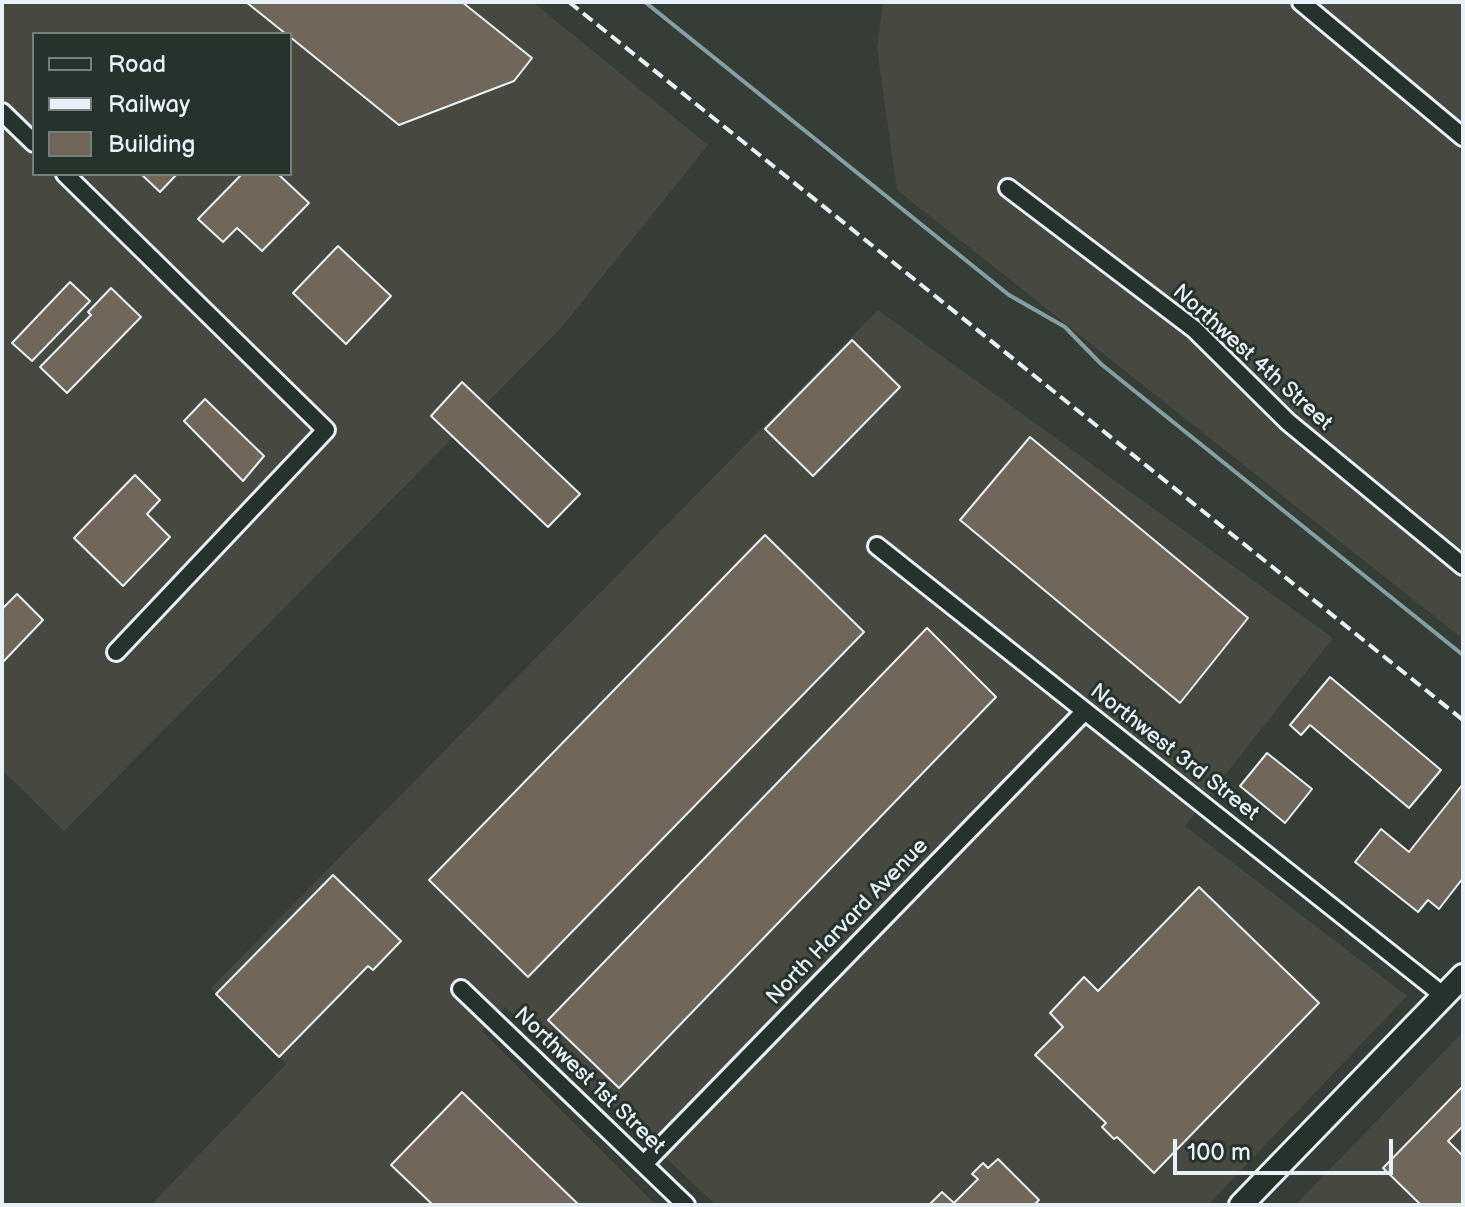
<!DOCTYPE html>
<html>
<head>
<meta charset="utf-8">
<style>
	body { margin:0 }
	#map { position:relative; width:1465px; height:1207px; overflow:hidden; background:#353d36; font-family:"Balsamiq Sans",sans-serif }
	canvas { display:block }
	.frame { position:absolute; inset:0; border:4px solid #e8f1f8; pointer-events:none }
	.legend { position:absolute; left:32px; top:32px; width:260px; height:144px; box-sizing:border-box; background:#26332d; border:2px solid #747f7e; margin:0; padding:10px 14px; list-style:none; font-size:24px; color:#e8f1f8 }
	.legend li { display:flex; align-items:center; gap:16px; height:40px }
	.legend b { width:40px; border:2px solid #747f7e }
	.scale { position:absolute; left:1173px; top:1139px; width:220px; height:36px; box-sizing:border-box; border:4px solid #e8f1f8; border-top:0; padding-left:10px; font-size:24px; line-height:28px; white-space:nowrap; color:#e8f1f8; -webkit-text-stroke:6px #26332d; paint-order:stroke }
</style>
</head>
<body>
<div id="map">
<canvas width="1465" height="1207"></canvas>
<div class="frame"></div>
<ul class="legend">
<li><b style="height:10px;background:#26332d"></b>Road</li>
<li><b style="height:10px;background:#e8f1f8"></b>Railway</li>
<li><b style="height:22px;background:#706659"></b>Building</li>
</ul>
<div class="scale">100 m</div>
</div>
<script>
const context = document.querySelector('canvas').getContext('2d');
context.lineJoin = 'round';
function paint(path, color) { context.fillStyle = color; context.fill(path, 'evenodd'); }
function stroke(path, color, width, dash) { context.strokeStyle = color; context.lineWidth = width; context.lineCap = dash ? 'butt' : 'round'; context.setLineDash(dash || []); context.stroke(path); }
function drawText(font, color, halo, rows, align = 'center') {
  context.font = font + ' "Balsamiq Sans",sans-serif'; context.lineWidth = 6; context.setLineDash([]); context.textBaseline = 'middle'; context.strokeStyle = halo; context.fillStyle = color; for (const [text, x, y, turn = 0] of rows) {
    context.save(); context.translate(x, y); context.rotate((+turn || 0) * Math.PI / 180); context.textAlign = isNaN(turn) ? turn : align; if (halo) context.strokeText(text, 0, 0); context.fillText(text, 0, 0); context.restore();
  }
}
paint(new Path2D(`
	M 2,2 L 533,2 L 708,145 L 561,328 L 64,831 L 2,770 ZM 34,34 L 290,34 L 290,174 L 34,174 Z
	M 883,2 L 1463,2 L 1463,639 L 897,190 L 877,48 Z
	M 878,310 L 1333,638 L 1185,826 L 1407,996 L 1208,1205 L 716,1205 L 505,1007 L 482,1031 L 656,1205 L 151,1205 L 286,1064 L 211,988 Z
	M 1463,1032 L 1463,1205 L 1295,1205 Z`), '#474940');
stroke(new Path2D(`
	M 645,2 L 1009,295 L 1065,327 L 1101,364 L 1463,655`), '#869fa2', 4);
const building = new Path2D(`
	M 246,2 L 462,2 L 532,58 L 514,81 L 399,125 L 290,37 L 290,34 L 286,34 Z
	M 141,174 L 177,174 L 160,192 Z
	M 242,174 L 278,174 L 309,203 L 262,251 L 237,228 L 223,242 L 198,219 Z
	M 338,246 L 391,296 L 346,344 L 293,293 Z
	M 70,282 L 90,301 L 32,361 L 12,343 Z
	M 111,288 L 141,317 L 67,393 L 40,367 L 91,315 L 88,312 Z
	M 852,340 L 900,387 L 813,476 L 765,429 Z
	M 462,382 L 580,494 L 548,527 L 431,416 Z
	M 205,399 L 264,456 L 243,481 L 184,421 Z
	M 1030,437 L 1248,618 L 1180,703 L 960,520 Z
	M 135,475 L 160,500 L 147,514 L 170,537 L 123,586 L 74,538 Z
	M 765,535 L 864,632 L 528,977 L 429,880 Z
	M 17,594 L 43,620 L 2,663 L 2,609 Z
	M 927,628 L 996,697 L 619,1088 L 548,1020 Z
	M 1330,677 L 1441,770 L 1409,808 L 1310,725 L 1301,735 L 1290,725 Z
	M 1267,753 L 1312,789 L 1285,823 L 1240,786 Z
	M 1463,784 L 1463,878 L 1439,909 L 1428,900 L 1418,912 L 1355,862 L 1381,829 L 1409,852 Z
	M 333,875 L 401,941 L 373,970 L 368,966 L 279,1057 L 216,994 Z
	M 1199,887 L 1319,1003 L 1154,1173 L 1117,1137 L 1114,1139 L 1102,1127 L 1106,1123 L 1035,1055 L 1063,1027 L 1050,1013 L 1084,977 L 1098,991 Z
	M 1463,1086 L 1463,1126 L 1448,1141 L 1463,1156 L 1463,1205 L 1421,1205 L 1383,1168 Z
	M 462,1092 L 579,1205 L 433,1205 L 391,1165 Z
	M 998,1159 L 1039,1200 L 1034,1205 L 929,1205 L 942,1192 L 954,1203 L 978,1179 L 972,1174 L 983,1163 L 988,1168 Z`);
paint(building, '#706659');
stroke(building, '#e8f1f8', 2);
const street = new Path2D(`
	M 1301,2 L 1463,137
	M 2,112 L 34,143
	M 65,174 L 326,430 L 116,652
	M 1008,188 L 1194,329 L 1288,422 L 1463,566
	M 877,546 L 1444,996
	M 461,989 L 686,1205
	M 644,1164 L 1085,711`);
const secondary = new Path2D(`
	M 1241,1205 L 1463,976`);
stroke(street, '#e8f1f8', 22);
stroke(secondary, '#e8f1f8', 28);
stroke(street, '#26332d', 16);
stroke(secondary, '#26332d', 22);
stroke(new Path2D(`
	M 569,2 L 1463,720`), '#e8f1f8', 4, [12, 6]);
drawText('22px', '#e8f1f8', '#26332d', [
	["Northwest 4th Street",1252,358,42],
	["Northwest 3rd Street",1174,753,38],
	["North Harvard Avenue",848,922,-46],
	["Northwest 1st Street",589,1081,44]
]);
</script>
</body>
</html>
